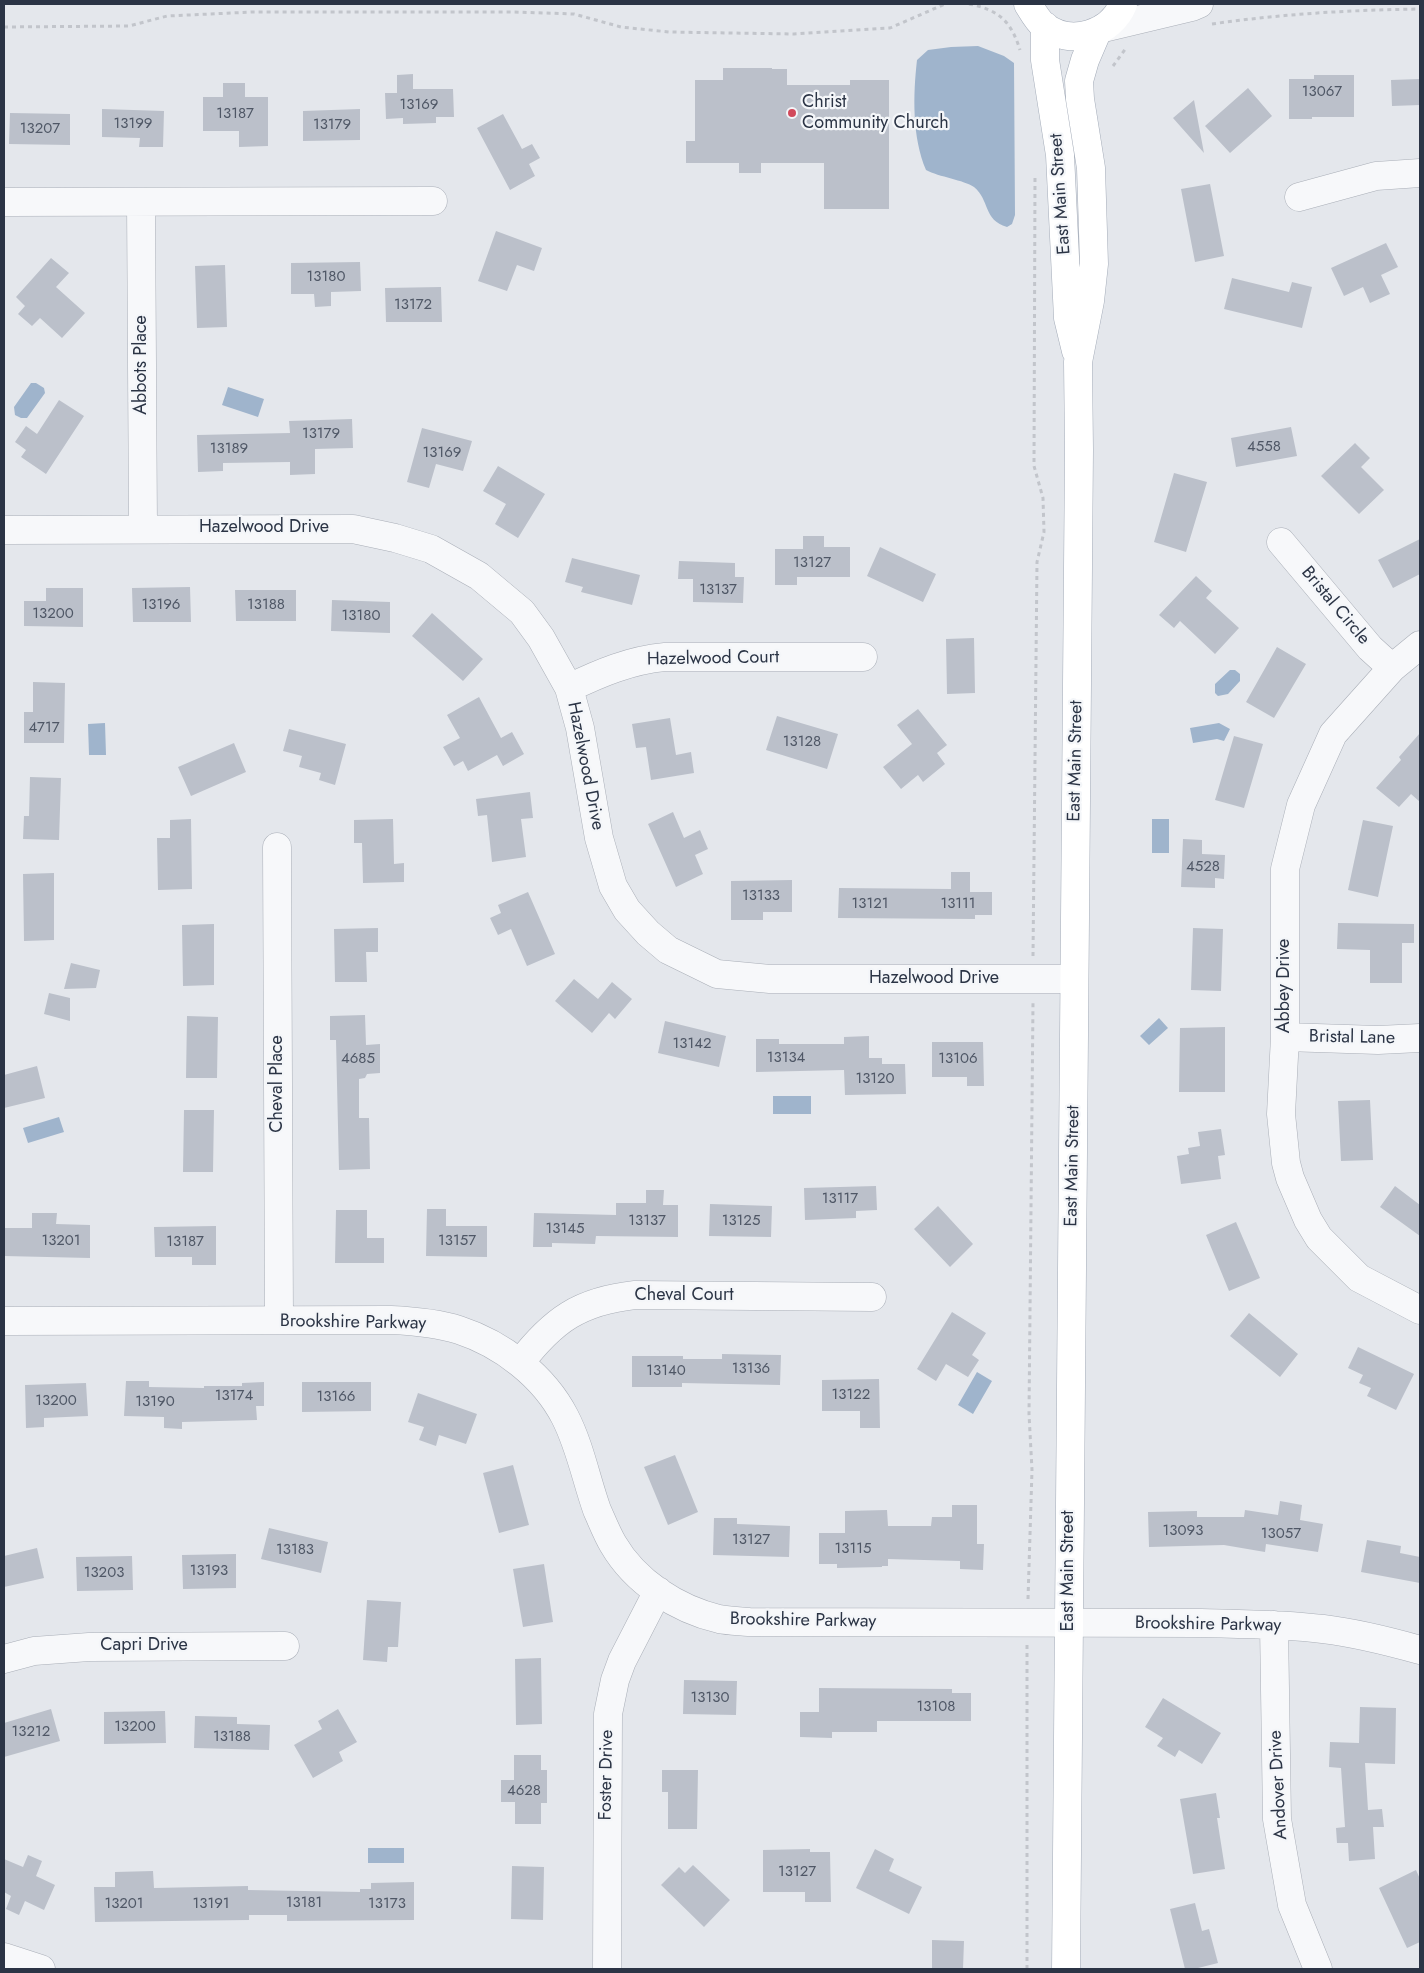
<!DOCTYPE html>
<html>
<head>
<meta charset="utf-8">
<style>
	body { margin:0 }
	#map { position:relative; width:1424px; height:1973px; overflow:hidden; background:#e4e7ec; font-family:Jost,sans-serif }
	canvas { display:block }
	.frame { position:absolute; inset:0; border:5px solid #2b3445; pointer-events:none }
</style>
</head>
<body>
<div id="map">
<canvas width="1424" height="1973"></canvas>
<div class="frame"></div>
</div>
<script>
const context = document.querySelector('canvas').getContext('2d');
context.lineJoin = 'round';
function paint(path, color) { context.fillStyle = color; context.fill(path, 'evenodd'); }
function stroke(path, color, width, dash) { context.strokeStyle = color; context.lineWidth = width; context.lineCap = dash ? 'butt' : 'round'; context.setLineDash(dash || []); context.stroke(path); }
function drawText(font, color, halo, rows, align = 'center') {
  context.font = font + ' Jost,sans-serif'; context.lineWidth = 4.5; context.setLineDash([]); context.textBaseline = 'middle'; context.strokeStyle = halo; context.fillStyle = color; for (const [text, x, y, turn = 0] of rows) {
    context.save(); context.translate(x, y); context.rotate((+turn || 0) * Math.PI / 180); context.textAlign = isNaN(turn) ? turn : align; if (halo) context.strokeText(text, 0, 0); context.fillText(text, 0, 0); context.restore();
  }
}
paint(new Path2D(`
	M 978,46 L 1004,56 L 1014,63 L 1015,215 L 1012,224 L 1007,227 C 983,220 990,200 974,187 C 964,180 939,177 926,170 C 912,137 913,95 917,60 L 928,50 L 951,47 Z
	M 31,383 L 36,383 L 44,388 L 45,393 L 27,418 L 21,418 L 15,415 L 14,407 Z
	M 228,387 L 264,399 L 258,417 L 222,405 Z
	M 1230,670 L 1235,670 L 1240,674 L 1240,681 L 1228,694 L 1218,696 L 1215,693 L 1215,684 Z
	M 105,723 L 106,755 L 89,755 L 88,724 Z
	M 1219,723 L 1230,729 L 1224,741 L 1217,739 L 1193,743 L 1190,728 Z
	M 1152,819 L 1169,819 L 1169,853 L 1152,853 Z
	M 1159,1018 L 1168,1028 L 1149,1045 L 1140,1036 Z
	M 773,1096 L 811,1096 L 811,1114 L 773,1114 Z
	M 59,1117 L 64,1132 L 28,1143 L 23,1128 Z
	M 977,1372 L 992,1381 L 973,1414 L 958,1405 Z
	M 368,1848 L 404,1848 L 404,1863 L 368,1863 Z`), '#9fb4cc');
paint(new Path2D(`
	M 723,68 L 772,68 L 772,69 L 787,69 L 787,85 L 850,85 L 850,80 L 889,80 L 889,209 L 824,209 L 824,163 L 761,163 L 761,173 L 739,173 L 739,163 L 686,163 L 686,141 L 695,141 L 695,80 L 723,80 Z
	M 413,74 L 413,89 L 453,89 L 454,117 L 436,117 L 436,123 L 403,124 L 403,118 L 386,119 L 385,93 L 397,93 L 397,75 Z
	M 1314,75 L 1354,75 L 1354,117 L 1312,117 L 1312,119 L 1289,119 L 1289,79 L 1314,79 Z
	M 1420,79 L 1420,105 L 1392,106 L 1391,80 Z
	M 223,83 L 245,83 L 245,97 L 268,97 L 268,146 L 239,147 L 239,131 L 203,131 L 203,97 L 223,97 Z
	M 1248,88 L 1272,116 L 1230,153 L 1205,126 Z
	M 1194,100 L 1204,153 L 1173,118 Z
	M 102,109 L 164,111 L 163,147 L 139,147 L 140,138 L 102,137 Z
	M 360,109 L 360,140 L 303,141 L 303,111 Z
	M 10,113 L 70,114 L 70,145 L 9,144 Z
	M 503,114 L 522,149 L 532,144 L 540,158 L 529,164 L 535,176 L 510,190 L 477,128 Z
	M 1210,184 L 1224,256 L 1195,262 L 1181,189 Z
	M 496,231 L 542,248 L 534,271 L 517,265 L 507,291 L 478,281 Z
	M 1386,243 L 1398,267 L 1381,275 L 1390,294 L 1370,303 L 1363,287 L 1344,296 L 1331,268 Z
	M 51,258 L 69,273 L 56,287 L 85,313 L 62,338 L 40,318 L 32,326 L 18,314 L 25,306 L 16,297 Z
	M 360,262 L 361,291 L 331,292 L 331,306 L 315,307 L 314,294 L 291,294 L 291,263 Z
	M 225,265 L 227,327 L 197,328 L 195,266 Z
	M 1232,278 L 1289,292 L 1292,282 L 1312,287 L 1302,328 L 1224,309 Z
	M 441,287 L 442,322 L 386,322 L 385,288 Z
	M 59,400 L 84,416 L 46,474 L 21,457 L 26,450 L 15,442 L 26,426 L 37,434 Z
	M 352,419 L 353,448 L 315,449 L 315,474 L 290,475 L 290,462 L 223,463 L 223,471 L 198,472 L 197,435 L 290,433 L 289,421 Z
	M 1291,427 L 1297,456 L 1236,467 L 1231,438 Z
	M 422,428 L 472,441 L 463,471 L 436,464 L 429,488 L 407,482 Z
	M 1355,443 L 1370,458 L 1361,467 L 1384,490 L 1359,514 L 1321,476 Z
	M 498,466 L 545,494 L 518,538 L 495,524 L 506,504 L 483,491 Z
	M 1174,473 L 1207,482 L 1186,552 L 1154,542 Z
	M 803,536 L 824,536 L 824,547 L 850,547 L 850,577 L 797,577 L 797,585 L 775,585 L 775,549 L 803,549 Z
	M 1420,539 L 1420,574 L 1393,588 L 1378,560 Z
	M 880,547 L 936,574 L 923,602 L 867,576 Z
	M 572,558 L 640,575 L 632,605 L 581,592 L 583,587 L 565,582 Z
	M 679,561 L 735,563 L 735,577 L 744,577 L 743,603 L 693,602 L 693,579 L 678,579 Z
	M 1196,576 L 1212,591 L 1206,598 L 1239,628 L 1215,654 L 1180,621 L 1174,628 L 1159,615 Z
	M 190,587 L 191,622 L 133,622 L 132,588 Z
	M 46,588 L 83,588 L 83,627 L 24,626 L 24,601 L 46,601 Z
	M 235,590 L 296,590 L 296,621 L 236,621 Z
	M 332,600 L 390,602 L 390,633 L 331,631 Z
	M 432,613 L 483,659 L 463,681 L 412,636 Z
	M 974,638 L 975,693 L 947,694 L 946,639 Z
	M 1277,647 L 1306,664 L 1274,718 L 1246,702 Z
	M 33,682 L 65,683 L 64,743 L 24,743 L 24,712 L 33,712 Z
	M 479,697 L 501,738 L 512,732 L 524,754 L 503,766 L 497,755 L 468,771 L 463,761 L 454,766 L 443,747 L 460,738 L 447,715 Z
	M 918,709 L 947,745 L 937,753 L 945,764 L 923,782 L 918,775 L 901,789 L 883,767 L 912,744 L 897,725 Z
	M 777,716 L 838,734 L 827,769 L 766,750 Z
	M 670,718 L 676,755 L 691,752 L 694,773 L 651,780 L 646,747 L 636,748 L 632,724 Z
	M 289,729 L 346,744 L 335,785 L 319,780 L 321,773 L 299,767 L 302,756 L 283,751 Z
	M 1420,733 L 1420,802 L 1411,794 L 1399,807 L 1376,788 L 1401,760 L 1399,757 Z
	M 1234,736 L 1263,744 L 1244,808 L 1215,800 Z
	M 234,743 L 246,772 L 191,796 L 178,767 Z
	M 30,777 L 61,778 L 59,840 L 23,839 L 24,816 L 29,816 Z
	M 530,792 L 533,818 L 521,819 L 526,857 L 492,862 L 487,815 L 478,816 L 476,799 Z
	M 673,812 L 684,838 L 700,830 L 708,849 L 695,855 L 703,874 L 676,887 L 648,824 Z
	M 191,819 L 192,889 L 158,890 L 157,838 L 170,838 L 170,820 Z
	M 393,819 L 394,864 L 404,863 L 404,882 L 363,883 L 362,843 L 354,843 L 354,820 Z
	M 1363,820 L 1393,826 L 1378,897 L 1348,890 Z
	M 1183,839 L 1202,840 L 1202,854 L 1225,855 L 1224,879 L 1215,878 L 1215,888 L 1181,887 Z
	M 951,872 L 970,872 L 970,892 L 992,892 L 992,915 L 975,915 L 975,919 L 838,918 L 839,888 L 951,889 Z
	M 54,873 L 54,940 L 24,941 L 23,874 Z
	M 792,880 L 792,912 L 763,912 L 763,920 L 731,920 L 731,881 Z
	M 528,892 L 555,954 L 527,966 L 511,929 L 498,935 L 490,918 L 501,913 L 498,905 Z
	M 1338,923 L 1414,924 L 1414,943 L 1402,943 L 1402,983 L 1370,983 L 1370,950 L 1337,949 Z
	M 214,924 L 214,985 L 183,986 L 182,925 Z
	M 378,928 L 378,952 L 366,952 L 367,982 L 335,982 L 334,929 Z
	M 1193,928 L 1223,929 L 1221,991 L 1191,990 Z
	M 71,963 L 100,970 L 96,988 L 64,989 Z
	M 574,979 L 598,999 L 612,982 L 632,999 L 615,1019 L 609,1013 L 592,1033 L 555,1001 Z
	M 49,993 L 70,998 L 70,1021 L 44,1014 Z
	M 365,1015 L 366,1045 L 380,1044 L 380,1073 L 367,1074 L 365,1078 L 359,1079 L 359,1118 L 369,1118 L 370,1169 L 339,1170 L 336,1040 L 330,1040 L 330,1016 Z
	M 187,1016 L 218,1017 L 217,1078 L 186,1078 Z
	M 665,1021 L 726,1036 L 719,1067 L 658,1053 Z
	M 1225,1027 L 1225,1092 L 1179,1092 L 1180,1028 Z
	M 869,1036 L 869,1058 L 882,1058 L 882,1064 L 905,1064 L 906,1094 L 845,1095 L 844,1070 L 756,1072 L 756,1039 L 779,1039 L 779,1044 L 844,1044 L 844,1037 Z
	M 932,1042 L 983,1042 L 984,1086 L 967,1086 L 967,1077 L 932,1077 Z
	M 37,1066 L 45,1098 L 4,1108 L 4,1075 Z
	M 1370,1100 L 1373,1160 L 1341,1161 L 1338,1101 Z
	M 184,1110 L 214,1110 L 213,1172 L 183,1172 Z
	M 1221,1129 L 1225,1155 L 1218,1156 L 1221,1179 L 1181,1184 L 1177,1156 L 1189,1154 L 1188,1148 L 1200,1146 L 1198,1132 Z
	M 876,1186 L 877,1210 L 856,1211 L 856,1218 L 805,1220 L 804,1188 Z
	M 1395,1186 L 1420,1205 L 1420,1236 L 1380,1207 Z
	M 646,1190 L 664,1190 L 663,1205 L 678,1205 L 678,1237 L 596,1236 L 595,1244 L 552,1243 L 552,1247 L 533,1247 L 534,1213 L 616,1215 L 616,1203 L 646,1203 Z
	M 710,1204 L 772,1206 L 771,1237 L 709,1236 Z
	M 938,1206 L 973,1244 L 950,1267 L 914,1229 Z
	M 427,1209 L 446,1209 L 446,1226 L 487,1226 L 487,1257 L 426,1256 Z
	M 336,1210 L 367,1210 L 367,1238 L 384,1238 L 384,1263 L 335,1263 Z
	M 32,1213 L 57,1213 L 56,1224 L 90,1225 L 90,1258 L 4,1256 L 4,1228 L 32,1228 Z
	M 1236,1222 L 1260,1278 L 1229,1291 L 1206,1235 Z
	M 216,1226 L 216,1265 L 192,1265 L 192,1257 L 155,1257 L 154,1227 Z
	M 952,1312 L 986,1333 L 972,1355 L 979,1360 L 968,1377 L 946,1364 L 936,1381 L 917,1369 Z
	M 1249,1313 L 1298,1354 L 1280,1377 L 1230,1336 Z
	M 1358,1347 L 1414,1374 L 1396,1410 L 1367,1396 L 1371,1388 L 1359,1383 L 1363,1375 L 1348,1368 Z
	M 722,1354 L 781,1355 L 780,1385 L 682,1383 L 682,1387 L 632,1387 L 632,1356 L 683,1356 L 683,1359 L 722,1359 Z
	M 879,1379 L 880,1428 L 860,1428 L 860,1411 L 822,1411 L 822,1380 Z
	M 126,1381 L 149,1381 L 149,1387 L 204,1388 L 204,1386 L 242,1386 L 242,1383 L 264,1382 L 264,1406 L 256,1406 L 257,1420 L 182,1422 L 182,1429 L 164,1428 L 164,1417 L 124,1416 Z
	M 302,1382 L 371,1382 L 371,1411 L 302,1412 Z
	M 86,1383 L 88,1416 L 44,1418 L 44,1427 L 26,1428 L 25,1385 Z
	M 418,1393 L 477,1414 L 466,1444 L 439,1435 L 436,1446 L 419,1440 L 424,1427 L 408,1422 Z
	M 675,1455 L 698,1512 L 668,1525 L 644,1467 Z
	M 513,1465 L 529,1525 L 499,1533 L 483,1473 Z
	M 1280,1501 L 1302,1505 L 1300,1520 L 1323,1524 L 1318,1552 L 1266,1544 L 1265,1552 L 1224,1545 L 1149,1547 L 1148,1512 L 1197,1511 L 1197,1517 L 1244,1517 L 1245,1510 L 1278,1515 Z
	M 952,1505 L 977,1505 L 977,1544 L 984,1544 L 983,1570 L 960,1569 L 960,1561 L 888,1559 L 888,1566 L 882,1566 L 882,1567 L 837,1568 L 837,1564 L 819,1564 L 819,1533 L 845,1533 L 845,1511 L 887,1510 L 888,1526 L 931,1526 L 932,1517 L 952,1517 Z
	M 714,1518 L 737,1518 L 737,1524 L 790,1526 L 789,1557 L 713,1555 Z
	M 269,1528 L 328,1542 L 321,1573 L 261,1559 Z
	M 1367,1540 L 1401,1546 L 1400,1553 L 1420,1557 L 1420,1583 L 1361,1572 Z
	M 37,1548 L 44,1578 L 4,1587 L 4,1556 Z
	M 236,1554 L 236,1588 L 183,1589 L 182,1555 Z
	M 132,1556 L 133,1590 L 77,1591 L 76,1557 Z
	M 544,1564 L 553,1622 L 523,1627 L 513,1569 Z
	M 367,1600 L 401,1602 L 398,1647 L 388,1647 L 387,1662 L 363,1660 Z
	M 541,1658 L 542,1724 L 516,1725 L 515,1659 Z
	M 684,1680 L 737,1681 L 736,1715 L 683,1714 Z
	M 819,1688 L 952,1689 L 952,1693 L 971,1693 L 971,1721 L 877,1721 L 877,1732 L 832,1732 L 832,1738 L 800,1737 L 800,1712 L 819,1712 Z
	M 1163,1698 L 1221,1733 L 1202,1764 L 1179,1750 L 1175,1757 L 1157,1746 L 1163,1738 L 1145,1727 Z
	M 1360,1707 L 1396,1708 L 1395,1764 L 1365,1763 L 1368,1810 L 1382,1809 L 1384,1827 L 1373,1827 L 1375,1859 L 1349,1861 L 1348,1843 L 1337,1843 L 1336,1828 L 1345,1827 L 1341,1768 L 1329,1767 L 1330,1742 L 1359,1743 Z
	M 51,1709 L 60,1741 L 4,1757 L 4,1723 Z
	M 338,1709 L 357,1742 L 339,1752 L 343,1761 L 313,1778 L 294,1745 L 322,1729 L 318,1721 Z
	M 165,1711 L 166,1743 L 104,1744 L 104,1712 Z
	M 195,1716 L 237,1717 L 237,1724 L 270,1725 L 269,1750 L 194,1748 Z
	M 514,1755 L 541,1755 L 541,1770 L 547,1770 L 547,1803 L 541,1803 L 541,1824 L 515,1824 L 515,1802 L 501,1802 L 501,1780 L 514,1780 Z
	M 662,1770 L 698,1770 L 697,1829 L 668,1829 L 668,1792 L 662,1792 Z
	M 1216,1793 L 1220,1818 L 1217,1818 L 1225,1869 L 1193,1874 L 1180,1799 Z
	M 810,1849 L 810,1852 L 830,1852 L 831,1902 L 805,1902 L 805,1892 L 763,1892 L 763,1850 Z
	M 875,1849 L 894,1859 L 889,1871 L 922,1887 L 909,1914 L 856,1888 Z
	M 28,1855 L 42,1861 L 36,1876 L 55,1885 L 44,1910 L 25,1901 L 19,1915 L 6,1909 L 11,1896 L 4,1892 L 4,1859 L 23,1867 Z
	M 693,1865 L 730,1900 L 704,1927 L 661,1885 L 679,1867 L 685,1873 Z
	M 512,1866 L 544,1867 L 543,1920 L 511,1919 Z
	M 1416,1870 L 1420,1879 L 1420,1942 L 1407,1948 L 1379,1888 Z
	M 153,1871 L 154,1888 L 248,1886 L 248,1890 L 360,1892 L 360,1889 L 371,1889 L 371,1883 L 414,1882 L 414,1920 L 287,1921 L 287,1915 L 249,1915 L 249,1920 L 95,1922 L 94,1887 L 115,1887 L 115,1872 Z
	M 1195,1903 L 1202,1931 L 1209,1929 L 1218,1963 L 1194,1969 L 1185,1969 L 1170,1909 Z
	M 932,1940 L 964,1941 L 963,1969 L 932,1969 Z`), '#bbc0ca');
const minor = new Path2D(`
	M 1104,28 L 1192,7 L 1199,4
	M 1299,197 L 1376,176 L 1420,173
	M 4,202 L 433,201
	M 141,202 L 143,528
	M 4,530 L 353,529 L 395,538 L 431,549 L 479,576 L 522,612 L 541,638 L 569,688 L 580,728 L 599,838 L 613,886 L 627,910 L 648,933 L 668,950 L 717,974 L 770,979 L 1074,979
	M 1281,542 L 1370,648 L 1392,668
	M 1420,645 L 1392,668 L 1333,734 L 1301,805 L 1285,869 L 1285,1037 L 1281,1114 L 1286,1163 L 1290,1178 L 1308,1220 L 1319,1238 L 1359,1278 L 1420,1310
	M 569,688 C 600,673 631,660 665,657 L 863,657
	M 277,847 L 279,1320
	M 1285,1037 L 1378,1040 L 1420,1038
	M 4,1321 L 391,1320 C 414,1321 437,1323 459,1330 C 502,1344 544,1376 565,1417 C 580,1446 586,1479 597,1510 C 602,1521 607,1534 613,1544 C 635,1582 677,1609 719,1619 C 729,1621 739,1621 749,1622 L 1201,1623 C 1241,1624 1283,1624 1323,1629 C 1356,1633 1388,1641 1420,1650
	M 520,1363 C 553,1320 580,1301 635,1295 L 872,1297
	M 1274,1625 L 1277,1819 L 1292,1905 L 1318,1969
	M 4,1659 L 34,1651 L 89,1647 L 285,1646
	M 4,1957 L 41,1969
	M 607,1969 L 608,1714 L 615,1680 L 622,1661 L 658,1591`);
const major = new Path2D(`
	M 1028,4 C 1033,12 1037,20 1044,26 C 1071,47 1111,34 1123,4
	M 1045,26 L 1045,60 L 1060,155 L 1068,318 L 1076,351
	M 1066,1969 L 1079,450 L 1078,362 L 1090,301 L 1094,264 L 1091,168 L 1080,99 L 1079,81 L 1085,60 L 1097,32`);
stroke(minor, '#a9aeb7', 29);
stroke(major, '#a3abb8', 29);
stroke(new Path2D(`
	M 969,4 C 999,10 1011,21 1020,50
	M 1212,24 C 1281,14 1350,10 1420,9
	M 4,27 L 129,26 L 167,16 L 253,12 L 514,12 L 574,14 L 621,27 L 669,32 L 794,34 L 890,28 L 945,4
	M 1113,66 L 1126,48
	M 1033,956 L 1037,562 L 1044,532 L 1043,498 L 1034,466 L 1035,175
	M 1028,1599 L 1032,1470 L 1029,1414 L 1033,1003
	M 1027,1969 L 1027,1645`), '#c2c5cb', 3, [4, 4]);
stroke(minor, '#f7f8fa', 28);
stroke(major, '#fff', 28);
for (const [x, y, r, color] of [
	[792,113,5,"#d1495b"]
]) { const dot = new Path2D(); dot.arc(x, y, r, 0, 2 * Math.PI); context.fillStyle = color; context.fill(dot); stroke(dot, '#f4f6f9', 2); }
drawText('15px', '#4f5766', null, [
	["13067",1322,92],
	["13169",419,105],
	["13187",235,114],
	["13199",133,124],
	["13179",332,125],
	["13207",40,129],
	["13180",326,277],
	["13172",413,305],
	["13179",321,434],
	["4558",1264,447],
	["13189",229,449],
	["13169",442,453],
	["13127",812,563],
	["13137",718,590],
	["13196",161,605],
	["13188",266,605],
	["13200",53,614],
	["13180",361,616],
	["4717",44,728],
	["13128",802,742],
	["4528",1203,867],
	["13133",761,896],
	["13121",870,904],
	["13111",958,904],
	["13142",692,1044],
	["13134",786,1058],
	["4685",358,1059],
	["13106",958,1059],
	["13120",875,1079],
	["13117",840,1199],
	["13137",647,1221],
	["13125",741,1221],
	["13145",565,1229],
	["13201",61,1241],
	["13157",457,1241],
	["13187",185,1242],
	["13136",751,1369],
	["13140",666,1371],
	["13122",851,1395],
	["13174",234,1396],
	["13166",336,1397],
	["13200",56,1401],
	["13190",155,1402],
	["13093",1183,1531],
	["13057",1281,1534],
	["13127",751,1540],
	["13115",853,1549],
	["13183",295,1550],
	["13193",209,1571],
	["13203",104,1573],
	["13130",710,1698],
	["13108",936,1707],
	["13200",135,1727],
	["13212",31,1732],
	["13188",232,1737],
	["4628",524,1791],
	["13127",797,1872],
	["13181",304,1903],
	["13201",124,1904],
	["13191",211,1904],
	["13173",387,1904]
]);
drawText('18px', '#2b3445', '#f4f6f9', [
	["Christ",802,103],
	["Community Church",802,124]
], 'left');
drawText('18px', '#2b3445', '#f4f6f9', [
	["East Main Street",1061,194,-94],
	["Abbots Place",142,365,-90],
	["Hazelwood Drive",264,528],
	["Bristal Circle",1335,606,50],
	["Hazelwood Court",713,659,-1],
	["East Main Street",1076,761,-89],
	["Hazelwood Drive",585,766,79],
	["Hazelwood Drive",934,979],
	["Abbey Drive",1285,986,-90],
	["Bristal Lane",1352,1038,1],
	["Cheval Place",278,1084,-90],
	["East Main Street",1073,1166,-89],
	["Cheval Court",684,1296],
	["Brookshire Parkway",353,1323,1],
	["East Main Street",1069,1571,-90],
	["Brookshire Parkway",803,1621,1],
	["Brookshire Parkway",1208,1625,1],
	["Capri Drive",144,1646],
	["Foster Drive",607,1775,-89],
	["Andover Drive",1279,1785,-93]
]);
</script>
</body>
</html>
